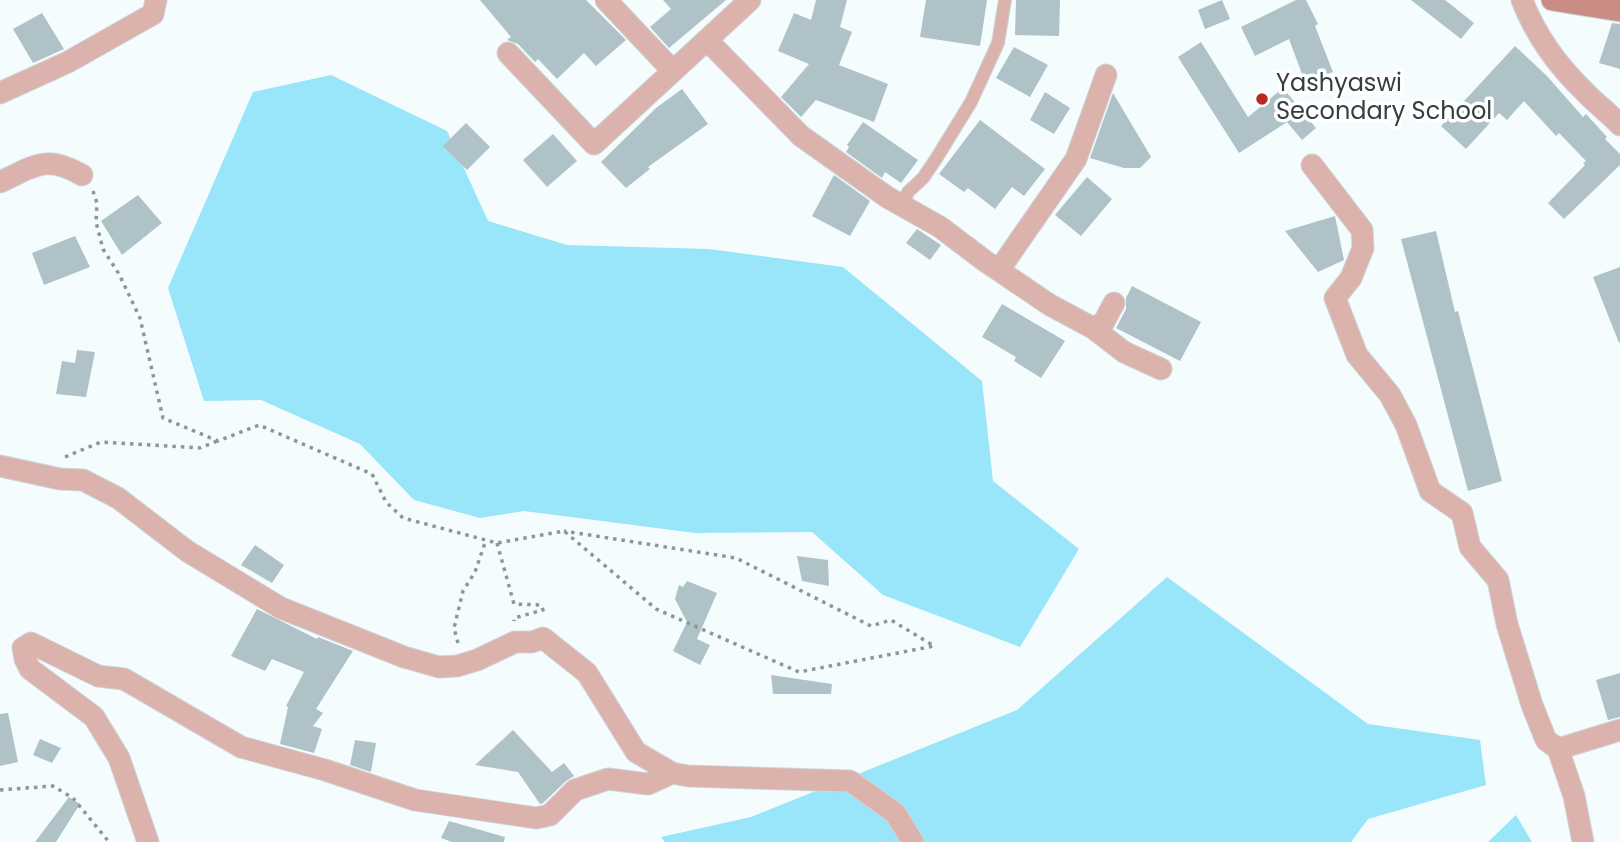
<!DOCTYPE html>
<html>
<head>
<meta charset="utf-8">
<style>
	body { margin:0 }
	canvas { display:block; background:#f4fcfe }
</style>
</head>
<body>
<canvas width="1620" height="842"></canvas>
<script>
const context = document.querySelector('canvas').getContext('2d');
context.lineJoin = 'round';
function paint(path, color) { context.fillStyle = color; context.fill(path, 'evenodd'); }
function stroke(path, color, width, dash) { context.strokeStyle = color; context.lineWidth = width; context.lineCap = dash ? 'butt' : 'round'; context.setLineDash(dash || []); context.stroke(path); }
function drawText(font, color, halo, rows, align = 'center') {
  context.font = font + ' Poppins,sans-serif'; context.lineWidth = 7; context.setLineDash([]); context.textBaseline = 'middle'; context.strokeStyle = halo; context.fillStyle = color; for (const [text, x, y, turn = 0] of rows) {
    context.save(); context.translate(x, y); context.rotate((+turn || 0) * Math.PI / 180); context.textAlign = isNaN(turn) ? turn : align; if (halo) context.strokeText(text, 0, 0); context.fillText(text, 0, 0); context.restore();
  }
}
paint(new Path2D(`
	M 331,75 L 447,131 L 488,221 L 567,245 L 709,249 L 843,267 L 982,381 L 993,481 L 1079,549 L 1020,647 L 883,595 L 812,532 L 695,533 L 524,511 L 480,518 L 414,500 L 360,444 L 261,400 L 204,401 L 168,288 L 253,92 Z
	M 1167,577 L 1368,724 L 1480,740 L 1486,785 L 1368,819 L 1351,842 L 665,842 L 661,837 L 751,817 L 1017,710 Z
	M 1516,815 L 1532,842 L 1488,842 Z`), '#99e5f9');
paint(new Path2D(`
	M 480,0 L 586,0 L 626,40 L 596,66 L 584,53 L 557,79 L 538,59 L 535,62 L 518,44 L 507,40 L 511,37 Z
	M 663,0 L 726,0 L 669,48 L 650,27 L 671,9 Z
	M 816,0 L 847,0 L 840,27 L 852,32 L 839,65 L 888,84 L 874,122 L 816,100 L 801,117 L 781,97 L 809,64 L 778,51 L 794,13 L 811,20 Z
	M 926,0 L 987,0 L 980,46 L 920,37 Z
	M 1016,0 L 1060,0 L 1059,36 L 1015,35 Z
	M 1222,0 L 1230,19 L 1205,29 L 1198,10 Z
	M 1296,0 L 1306,0 L 1318,24 L 1315,26 L 1333,72 L 1305,82 L 1289,39 L 1255,56 L 1241,27 Z
	M 1411,0 L 1445,0 L 1474,23 L 1461,39 Z
	M 42,13 L 64,49 L 33,63 L 13,29 Z
	M 1612,23 L 1620,24 L 1620,69 L 1599,63 Z
	M 1201,42 L 1248,117 L 1283,88 L 1316,128 L 1302,140 L 1287,122 L 1239,153 L 1178,57 Z
	M 1515,46 L 1547,76 L 1583,117 L 1586,114 L 1607,137 L 1605,139 L 1620,154 L 1620,165 L 1564,219 L 1548,203 L 1585,165 L 1583,163 L 1586,161 L 1559,133 L 1556,136 L 1524,101 L 1507,120 L 1499,113 L 1466,149 L 1441,126 Z
	M 1014,47 L 1048,65 L 1030,97 L 996,78 Z
	M 682,89 L 708,124 L 648,167 L 650,169 L 626,188 L 601,162 L 656,108 Z
	M 1045,92 L 1070,108 L 1054,134 L 1030,120 Z
	M 1113,93 L 1151,157 L 1140,168 L 1124,168 L 1090,158 Z
	M 980,120 L 1045,169 L 1024,196 L 1012,187 L 995,209 L 968,188 L 964,192 L 939,174 Z
	M 863,122 L 918,160 L 901,183 L 885,172 L 882,178 L 846,152 L 849,147 L 847,145 Z
	M 466,123 L 490,147 L 467,170 L 443,146 Z
	M 553,134 L 577,161 L 547,187 L 523,160 Z
	M 834,175 L 870,201 L 850,236 L 812,216 Z
	M 1087,177 L 1112,199 L 1081,236 L 1055,215 Z
	M 138,195 L 162,223 L 122,255 L 101,221 Z
	M 1335,216 L 1344,260 L 1318,272 L 1285,231 Z
	M 917,229 L 941,245 L 930,260 L 906,243 Z
	M 1436,231 L 1455,312 L 1458,311 L 1502,481 L 1468,491 L 1401,239 Z
	M 75,236 L 90,267 L 44,285 L 32,253 Z
	M 1620,267 L 1620,342 L 1619,343 L 1593,277 Z
	M 1132,286 L 1201,322 L 1180,361 L 1116,328 L 1126,309 L 1126,298 Z
	M 1002,304 L 1065,341 L 1041,378 L 1014,361 L 1016,357 L 982,337 Z
	M 77,350 L 95,352 L 86,397 L 56,394 L 62,361 L 75,363 Z
	M 255,545 L 284,565 L 272,583 L 241,565 Z
	M 797,556 L 828,560 L 829,586 L 802,581 Z
	M 687,581 L 717,593 L 697,639 L 710,645 L 700,665 L 673,651 L 687,622 L 675,599 L 679,585 L 683,587 Z
	M 257,609 L 317,639 L 318,637 L 353,651 L 316,709 L 323,713 L 313,726 L 322,729 L 314,753 L 280,744 L 288,707 L 286,706 L 304,672 L 272,659 L 265,671 L 231,656 Z
	M 1620,673 L 1620,717 L 1608,720 L 1596,680 Z
	M 771,675 L 832,684 L 831,694 L 773,694 Z
	M 8,713 L 18,762 L 0,766 L 0,714 Z
	M 513,730 L 552,772 L 564,763 L 574,776 L 566,781 L 543,803 L 540,804 L 518,772 L 475,765 Z
	M 40,739 L 61,748 L 52,763 L 33,755 Z
	M 355,740 L 376,743 L 371,772 L 350,765 Z
	M 69,797 L 80,804 L 56,842 L 35,842 Z
	M 449,821 L 505,837 L 504,842 L 452,842 L 441,838 Z`), '#afc2c7');
const lane = new Path2D(`
	M 896,200 L 904,202 L 908,192 L 923,178 L 936,159 L 971,102 L 998,43 L 1005,0`);
const street = new Path2D(`
	M 606,0 L 672,70
	M 1522,0 C 1536,36 1556,64 1584,91 C 1595,103 1609,113 1620,125
	M 708,41 L 801,136 L 887,197 L 940,227 L 985,261 L 1050,305 L 1093,328 L 1124,352 L 1161,369
	M 508,53 L 594,144 L 750,0
	M 0,93 L 68,62 L 153,14 L 156,0
	M 1312,165 L 1362,230 L 1363,248 L 1351,278 L 1335,298 L 1357,355 L 1390,395 L 1406,425 L 1430,491 L 1462,513 L 1470,547 L 1498,580 L 1507,624 L 1532,705 L 1546,740 L 1558,749
	M 0,182 C 35,166 46,154 82,175
	M 999,270 L 1076,159 L 1106,75
	M 1093,328 L 1104,322 L 1114,303
	M 0,466 L 60,479 L 83,480 L 118,498 L 187,551 L 281,608 L 404,657 L 439,667 L 457,666 L 477,660 L 515,642 L 532,642 L 543,638 L 587,673 L 636,752 L 672,773 L 688,776 L 850,781 L 895,813 L 913,842
	M 148,842 L 119,758 L 94,717 L 30,669 L 25,659 L 23,648 L 31,643 L 98,676 L 124,679 L 241,747 L 325,770 L 415,800 L 536,818 L 550,815 L 575,790 L 608,779 L 648,784 L 672,773
	M 1583,842 L 1574,796 L 1558,749 L 1620,730`);
const secondary = new Path2D(`
	M 1552,0 L 1620,11`);
stroke(lane, '#ced6d8', 14);
stroke(street, '#ced6d8', 23);
stroke(secondary, '#ced6d8', 23);
stroke(new Path2D(`
	M 93,191 L 97,203 L 96,222 L 103,249 L 119,274 L 140,318 L 163,418 L 218,441 L 259,425 L 372,474 L 386,502 L 403,518 L 497,543 L 564,531 L 656,609 L 799,672 L 934,646 L 891,620 L 871,626 L 736,558 L 564,531
	M 65,457 L 101,442 L 200,448 L 217,441
	M 497,543 L 514,604 L 541,605 L 543,610 L 514,618 L 514,621
	M 458,643 L 454,628 L 463,591 L 475,572 L 486,540
	M 0,790 L 53,786 L 73,798 L 109,842`), '#8e9698', 3.5, [3.5, 5]);
stroke(lane, '#dbb2ac', 12);
stroke(street, '#dbb2ac', 21);
stroke(secondary, '#c98d86', 21);
for (const [x, y, r, color] of [
	[1262,99,7,"#b92a27"]
]) { const dot = new Path2D(); dot.arc(x, y, r, 0, 2 * Math.PI); context.fillStyle = color; context.fill(dot); stroke(dot, '#fff', 2.5); }
drawText('24px', '#363e40', '#fff', [
	["Yashyaswi",1276,85],
	["Secondary School",1276,113]
], 'left');
</script>
</body>
</html>
